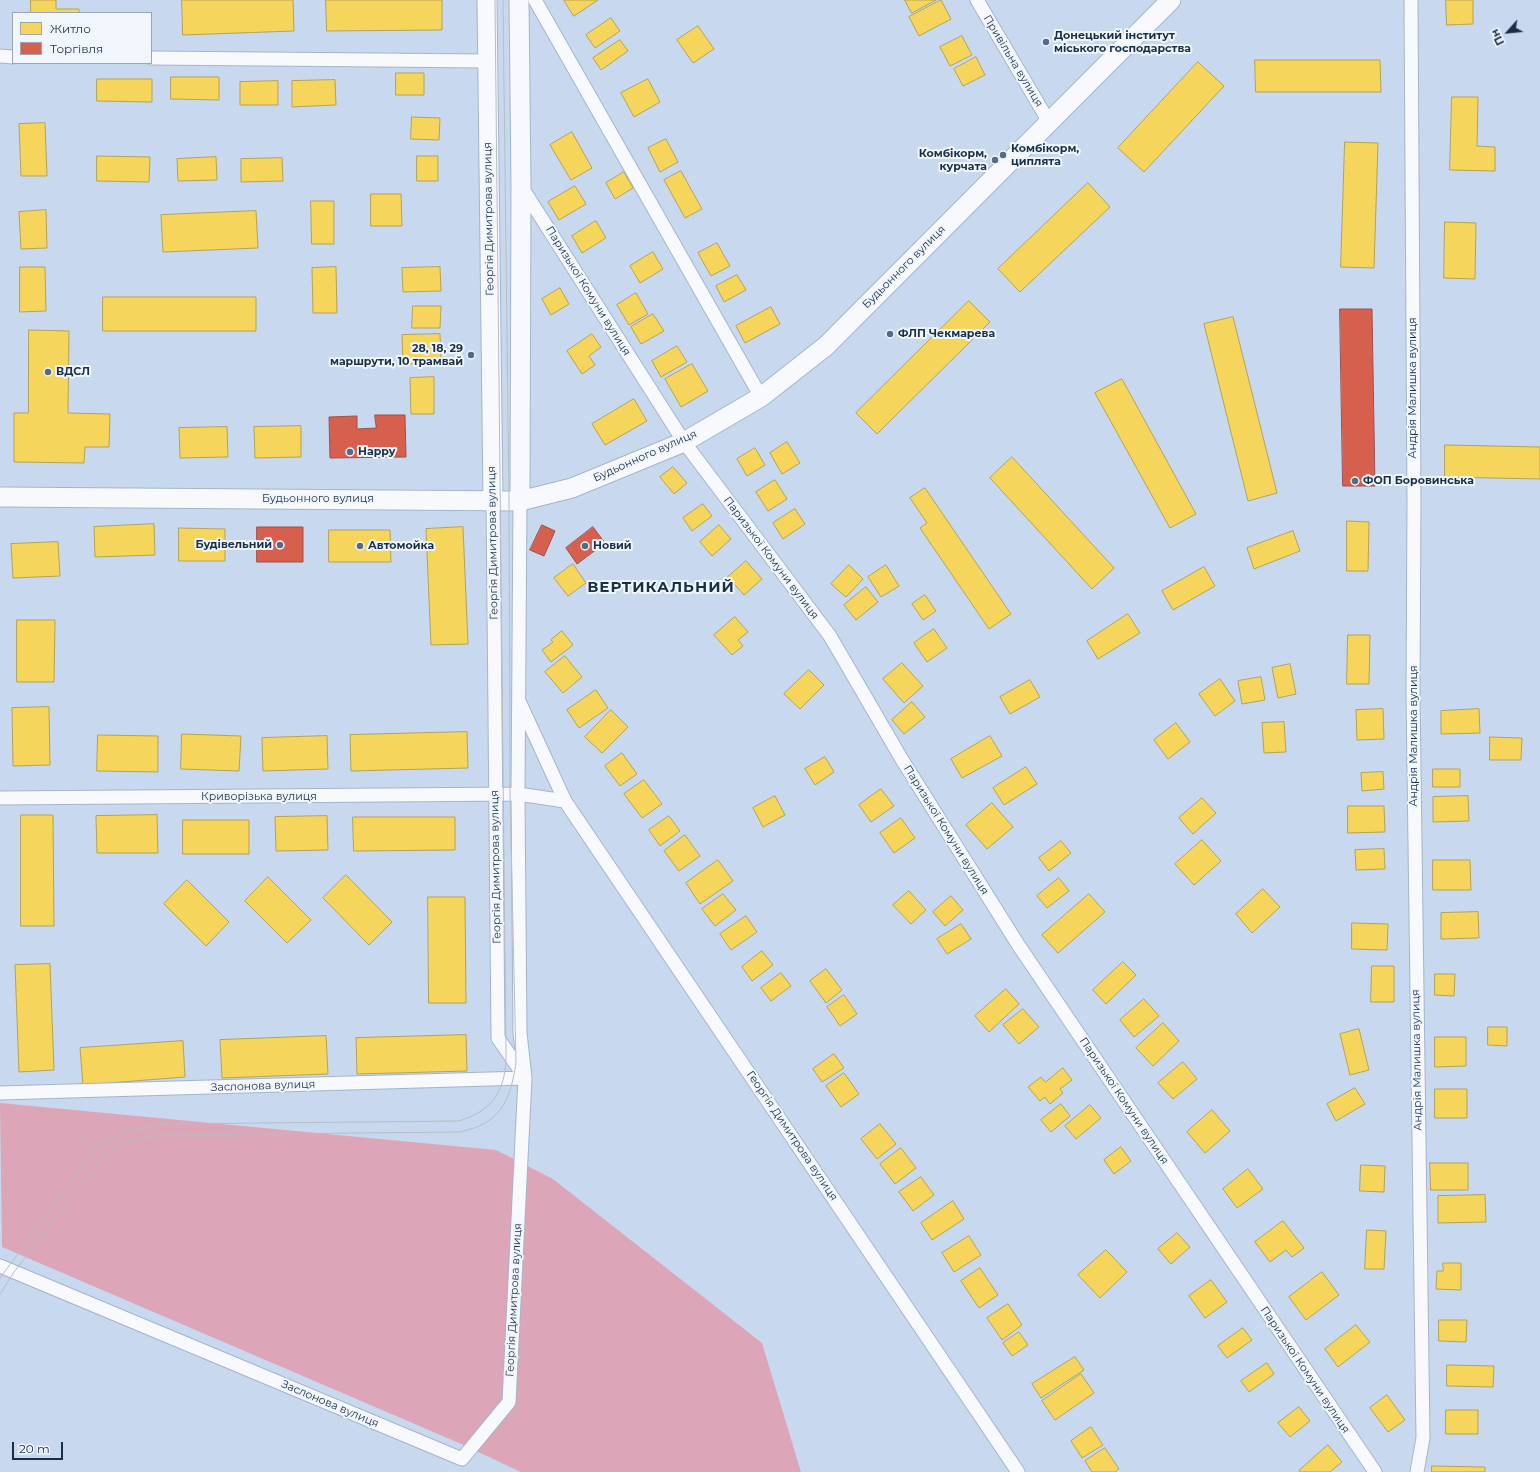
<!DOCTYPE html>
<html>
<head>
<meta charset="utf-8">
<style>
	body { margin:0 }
	#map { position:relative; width:1540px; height:1472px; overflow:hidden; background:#c8d9ef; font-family:Montserrat,sans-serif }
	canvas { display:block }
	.legend { position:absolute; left:12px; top:12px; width:140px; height:52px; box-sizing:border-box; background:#f1f6fd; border:1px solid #9ba6b5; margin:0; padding:5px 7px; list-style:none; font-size:12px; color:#192f48 }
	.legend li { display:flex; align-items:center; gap:8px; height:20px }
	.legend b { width:20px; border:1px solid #9ba6b5 }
	.north { position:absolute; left:1488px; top:12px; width:40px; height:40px; -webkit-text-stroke:3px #f1f6fd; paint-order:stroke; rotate:243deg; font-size:11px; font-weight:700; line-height:16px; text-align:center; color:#192f48 }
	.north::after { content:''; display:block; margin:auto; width:14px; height:18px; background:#192f48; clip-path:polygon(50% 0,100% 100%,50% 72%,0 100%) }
	.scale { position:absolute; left:12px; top:1442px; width:51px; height:18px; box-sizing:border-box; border:2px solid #192f48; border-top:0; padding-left:5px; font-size:12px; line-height:14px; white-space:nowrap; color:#192f48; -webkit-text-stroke:3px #f1f6fd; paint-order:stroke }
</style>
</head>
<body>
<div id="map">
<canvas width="1540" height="1472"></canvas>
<ul class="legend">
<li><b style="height:11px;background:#f6d55c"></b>Житло</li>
<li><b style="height:11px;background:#d6604d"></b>Торгівля</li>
</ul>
<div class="north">Пн</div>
<div class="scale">20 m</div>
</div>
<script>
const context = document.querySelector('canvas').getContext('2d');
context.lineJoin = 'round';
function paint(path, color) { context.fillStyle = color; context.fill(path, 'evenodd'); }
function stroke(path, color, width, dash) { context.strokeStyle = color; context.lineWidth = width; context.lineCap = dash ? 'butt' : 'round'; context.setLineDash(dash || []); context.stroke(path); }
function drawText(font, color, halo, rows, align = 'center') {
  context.font = font + ' Montserrat,sans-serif'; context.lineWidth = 4; context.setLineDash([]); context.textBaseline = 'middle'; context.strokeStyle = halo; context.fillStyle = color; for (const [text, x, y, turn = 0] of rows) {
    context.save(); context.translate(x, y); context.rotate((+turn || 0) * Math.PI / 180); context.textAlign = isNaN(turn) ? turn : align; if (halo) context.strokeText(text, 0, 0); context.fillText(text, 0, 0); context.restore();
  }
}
paint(new Path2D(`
	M 0,1103 L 496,1150 L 553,1179 L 762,1343 L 801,1472 L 521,1472 L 459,1443 L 2,1247 Z`), '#dca6b8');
const homes = new Path2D(`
	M 31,0 L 56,0 L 56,9 L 79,9 L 79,13 L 31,13 Z
	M 182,0 L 293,0 L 294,31 L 183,35 Z
	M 326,0 L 442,0 L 442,30 L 327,31 Z
	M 564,0 L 598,0 L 574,16 Z
	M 905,0 L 936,0 L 912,13 Z
	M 941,0 L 951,19 L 919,36 L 909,17 Z
	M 1446,0 L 1473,0 L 1473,24 L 1447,25 Z
	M 611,18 L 620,31 L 595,48 L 586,35 Z
	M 698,26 L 714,49 L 693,63 L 677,40 Z
	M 962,36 L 972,55 L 950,66 L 940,47 Z
	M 620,40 L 628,51 L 601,70 L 593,58 Z
	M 976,57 L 985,75 L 963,86 L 954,69 Z
	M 1255,60 L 1380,60 L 1381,92 L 1256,92 Z
	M 1198,62 L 1224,86 L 1144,172 L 1118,148 Z
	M 396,73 L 424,73 L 424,95 L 396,95 Z
	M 171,77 L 219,77 L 219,100 L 171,99 Z
	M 97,79 L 152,79 L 152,102 L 97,101 Z
	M 648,79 L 660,102 L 634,117 L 621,93 Z
	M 335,80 L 336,105 L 292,107 L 292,81 Z
	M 278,81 L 278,105 L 240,105 L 240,82 Z
	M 1452,97 L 1478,97 L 1477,146 L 1495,147 L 1495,171 L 1450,170 Z
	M 412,117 L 440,118 L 439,140 L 411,139 Z
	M 45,123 L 47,176 L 21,176 L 19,124 Z
	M 572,132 L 592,168 L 571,180 L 550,145 Z
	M 666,139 L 678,162 L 660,172 L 648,148 Z
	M 1345,142 L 1378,143 L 1374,268 L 1341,267 Z
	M 97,156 L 150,157 L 149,182 L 97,181 Z
	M 417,156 L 438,156 L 438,181 L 417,181 Z
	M 216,157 L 217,180 L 178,181 L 177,159 Z
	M 282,158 L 283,181 L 241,182 L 241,159 Z
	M 681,171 L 702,209 L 685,218 L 664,180 Z
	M 624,172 L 633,188 L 615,199 L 606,183 Z
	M 1088,183 L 1110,207 L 1020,292 L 998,269 Z
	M 575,186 L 586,204 L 559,220 L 548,202 Z
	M 371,194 L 401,194 L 402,226 L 371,226 Z
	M 311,201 L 334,201 L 334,244 L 312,244 Z
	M 46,210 L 47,248 L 21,249 L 19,212 Z
	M 256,211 L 258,248 L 163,252 L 161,215 Z
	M 596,221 L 606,238 L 582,253 L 572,236 Z
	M 1445,222 L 1476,223 L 1475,279 L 1444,278 Z
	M 717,243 L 730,266 L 711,276 L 698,253 Z
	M 653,252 L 663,269 L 640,283 L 630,266 Z
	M 20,267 L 45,267 L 46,311 L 20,312 Z
	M 336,267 L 337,313 L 313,313 L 312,268 Z
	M 440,267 L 441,291 L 403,292 L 402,268 Z
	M 737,275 L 746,290 L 724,302 L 716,286 Z
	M 560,288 L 569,304 L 551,315 L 542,299 Z
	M 636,293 L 648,314 L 629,325 L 617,305 Z
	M 103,297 L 256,297 L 256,331 L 103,331 Z
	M 969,301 L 990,322 L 877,434 L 856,413 Z
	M 413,306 L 441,306 L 440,328 L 412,328 Z
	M 771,307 L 780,324 L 745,343 L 736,326 Z
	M 653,314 L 664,331 L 641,344 L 631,327 Z
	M 1233,317 L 1277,493 L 1248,501 L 1204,324 Z
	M 29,330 L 69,331 L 68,413 L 110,414 L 109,447 L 85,447 L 84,463 L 14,462 L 14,413 L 28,413 Z
	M 440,334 L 441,363 L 403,364 L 402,335 Z
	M 592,334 L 601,347 L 589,356 L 595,365 L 582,374 L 567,351 Z
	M 677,346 L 687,362 L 661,377 L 652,361 Z
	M 692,364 L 708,391 L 681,407 L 665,379 Z
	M 434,377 L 434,414 L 411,414 L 410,378 Z
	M 1122,379 L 1196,514 L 1170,528 L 1095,393 Z
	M 634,399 L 647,421 L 605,445 L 592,424 Z
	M 301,426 L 301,457 L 255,458 L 254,427 Z
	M 227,427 L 228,457 L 180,458 L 179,428 Z
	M 787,442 L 800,463 L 782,474 L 770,453 Z
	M 1445,445 L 1540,447 L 1540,479 L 1445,477 Z
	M 755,448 L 765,465 L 747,476 L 737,459 Z
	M 1012,457 L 1114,568 L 1092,589 L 990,478 Z
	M 673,467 L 687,483 L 674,494 L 660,477 Z
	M 775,480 L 787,499 L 768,511 L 756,492 Z
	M 925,488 L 1011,614 L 989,629 L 920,528 L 927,523 L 910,498 Z
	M 703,504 L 712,516 L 692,531 L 683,518 Z
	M 795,509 L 805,524 L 783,539 L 773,523 Z
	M 1347,521 L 1369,522 L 1368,571 L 1347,571 Z
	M 154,524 L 155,555 L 95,557 L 94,527 Z
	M 719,525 L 731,539 L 712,556 L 700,542 Z
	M 463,527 L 468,644 L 431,645 L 426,529 Z
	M 179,528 L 225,529 L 225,561 L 179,561 Z
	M 329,530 L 390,530 L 391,562 L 329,562 Z
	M 1293,531 L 1300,551 L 1254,569 L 1247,548 Z
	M 58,542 L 60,576 L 13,578 L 11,544 Z
	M 746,561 L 762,579 L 744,595 L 728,577 Z
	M 573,564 L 586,583 L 568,596 L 554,578 Z
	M 849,565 L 863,579 L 846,597 L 831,584 Z
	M 886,565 L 899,586 L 881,597 L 868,577 Z
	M 1204,567 L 1215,586 L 1173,610 L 1162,591 Z
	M 866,587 L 878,602 L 856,620 L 844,605 Z
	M 925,595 L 936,611 L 923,620 L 912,604 Z
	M 1128,614 L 1140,633 L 1098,659 L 1087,641 Z
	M 735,617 L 748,632 L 738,640 L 743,646 L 732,655 L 714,635 Z
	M 17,620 L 55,620 L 54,682 L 17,682 Z
	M 934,629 L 947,648 L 927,662 L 914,643 Z
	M 562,631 L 573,645 L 551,662 L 542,650 L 553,642 L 551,640 Z
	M 1348,635 L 1370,635 L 1369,684 L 1347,684 Z
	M 565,656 L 582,677 L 563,693 L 545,672 Z
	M 902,663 L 923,686 L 904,703 L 883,679 Z
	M 1290,664 L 1296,694 L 1278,698 L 1272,668 Z
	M 809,670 L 824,685 L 800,709 L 784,694 Z
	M 1261,677 L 1265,700 L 1242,704 L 1238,681 Z
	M 1220,679 L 1235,701 L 1215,716 L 1199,694 Z
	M 1030,680 L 1040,697 L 1010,714 L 1000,697 Z
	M 596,690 L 608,708 L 579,728 L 567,710 Z
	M 912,702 L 925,717 L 904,734 L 892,720 Z
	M 49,707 L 50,765 L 13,766 L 12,708 Z
	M 1383,709 L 1384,739 L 1357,740 L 1356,710 Z
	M 1479,709 L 1480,733 L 1441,734 L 1441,711 Z
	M 611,710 L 628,727 L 602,753 L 585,737 Z
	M 1284,722 L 1286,752 L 1264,753 L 1262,723 Z
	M 1176,723 L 1190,742 L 1168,759 L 1154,740 Z
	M 467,732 L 468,768 L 351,771 L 350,735 Z
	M 182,734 L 241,736 L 239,771 L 181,769 Z
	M 98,735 L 158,736 L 158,772 L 97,771 Z
	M 327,736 L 328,769 L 263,771 L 262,738 Z
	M 990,736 L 1002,756 L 962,778 L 951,759 Z
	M 1490,737 L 1522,738 L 1521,760 L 1490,760 Z
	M 622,753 L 637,774 L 620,786 L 605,766 Z
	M 825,757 L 834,772 L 815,785 L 805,769 Z
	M 1026,767 L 1037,784 L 1004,805 L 993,788 Z
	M 1433,769 L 1460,769 L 1460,787 L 1433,787 Z
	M 1383,772 L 1384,789 L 1362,791 L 1361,773 Z
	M 644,780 L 662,804 L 642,818 L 624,794 Z
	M 881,789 L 894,806 L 871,822 L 859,805 Z
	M 775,796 L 785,815 L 763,827 L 753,808 Z
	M 1468,796 L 1469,821 L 1433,822 L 1433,797 Z
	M 1202,798 L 1216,813 L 1193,834 L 1179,818 Z
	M 992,803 L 1013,827 L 987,849 L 966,825 Z
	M 1348,806 L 1384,806 L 1385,832 L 1348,833 Z
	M 21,815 L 53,815 L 54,926 L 21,926 Z
	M 157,815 L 158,853 L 97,853 L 96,816 Z
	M 327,816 L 328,850 L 276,851 L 275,817 Z
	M 669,816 L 680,831 L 660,846 L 649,830 Z
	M 353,817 L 455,817 L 455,850 L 354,851 Z
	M 901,818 L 915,838 L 894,853 L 880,833 Z
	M 183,820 L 249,820 L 249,854 L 183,854 Z
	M 685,835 L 700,856 L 679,871 L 664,851 Z
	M 1202,840 L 1221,861 L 1194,885 L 1175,864 Z
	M 1061,841 L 1071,853 L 1049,871 L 1039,858 Z
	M 1384,849 L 1385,869 L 1356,870 L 1355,850 Z
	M 718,860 L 733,881 L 700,904 L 686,883 Z
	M 1433,860 L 1470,860 L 1471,890 L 1433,890 Z
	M 346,875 L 392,922 L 369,945 L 323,898 Z
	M 268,877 L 311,920 L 287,943 L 245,901 Z
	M 1059,878 L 1069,891 L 1047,908 L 1037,896 Z
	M 187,880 L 229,922 L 206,946 L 164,904 Z
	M 1263,889 L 1280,907 L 1252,933 L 1236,914 Z
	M 909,891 L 926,910 L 911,924 L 893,905 Z
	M 723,894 L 736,910 L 715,926 L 702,909 Z
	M 1089,894 L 1105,912 L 1058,953 L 1042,935 Z
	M 951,896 L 963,910 L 945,926 L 933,912 Z
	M 428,897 L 465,897 L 466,1003 L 429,1003 Z
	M 1478,912 L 1479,938 L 1441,939 L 1441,913 Z
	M 746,916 L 757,932 L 731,950 L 720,934 Z
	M 1352,923 L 1388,924 L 1387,950 L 1352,949 Z
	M 961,924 L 971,939 L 947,954 L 937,939 Z
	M 762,951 L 773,965 L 752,981 L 742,967 Z
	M 1123,962 L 1136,975 L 1106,1004 L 1093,990 Z
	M 50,964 L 54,1070 L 19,1072 L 15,965 Z
	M 1372,966 L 1394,966 L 1394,1002 L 1371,1002 Z
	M 826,969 L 842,990 L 826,1003 L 810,981 Z
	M 781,973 L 791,986 L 771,1001 L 761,988 Z
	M 1435,974 L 1455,974 L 1454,996 L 1435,995 Z
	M 1006,989 L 1019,1004 L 989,1032 L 975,1016 Z
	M 844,995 L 857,1014 L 840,1026 L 827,1007 Z
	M 1144,999 L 1159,1016 L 1134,1037 L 1120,1020 Z
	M 1023,1009 L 1039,1027 L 1019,1044 L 1003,1025 Z
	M 1163,1023 L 1179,1041 L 1153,1066 L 1136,1048 Z
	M 1488,1027 L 1507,1027 L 1507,1046 L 1488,1045 Z
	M 1359,1029 L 1369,1070 L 1350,1075 L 1340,1034 Z
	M 466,1035 L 467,1071 L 357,1074 L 356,1038 Z
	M 326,1036 L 328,1074 L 222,1078 L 220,1040 Z
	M 1435,1037 L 1466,1037 L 1466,1066 L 1435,1067 Z
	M 183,1041 L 185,1077 L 83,1085 L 80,1048 Z
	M 834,1054 L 844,1068 L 822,1082 L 813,1069 Z
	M 1183,1062 L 1197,1079 L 1173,1099 L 1158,1083 Z
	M 1063,1068 L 1072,1080 L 1060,1089 L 1063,1093 L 1050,1104 L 1045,1097 L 1040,1101 L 1028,1087 L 1041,1077 L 1045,1082 Z
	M 844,1073 L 859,1094 L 841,1107 L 826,1086 Z
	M 1355,1088 L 1365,1104 L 1336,1121 L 1327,1104 Z
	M 1435,1089 L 1467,1089 L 1467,1118 L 1435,1118 Z
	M 1061,1104 L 1070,1116 L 1051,1132 L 1041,1120 Z
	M 1090,1105 L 1101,1118 L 1076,1139 L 1065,1126 Z
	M 1212,1110 L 1230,1131 L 1205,1153 L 1187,1132 Z
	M 880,1124 L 896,1144 L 877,1159 L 861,1139 Z
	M 1121,1147 L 1131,1161 L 1114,1174 L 1104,1160 Z
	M 901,1148 L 916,1168 L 895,1184 L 880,1164 Z
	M 1430,1163 L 1468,1163 L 1468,1190 L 1431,1190 Z
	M 1361,1165 L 1385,1166 L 1384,1192 L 1360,1191 Z
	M 1248,1169 L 1263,1189 L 1237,1208 L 1223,1189 Z
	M 921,1177 L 934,1195 L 913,1211 L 899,1192 Z
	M 1485,1195 L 1486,1222 L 1438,1223 L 1438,1196 Z
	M 953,1201 L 964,1219 L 932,1240 L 921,1223 Z
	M 1283,1221 L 1304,1248 L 1292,1257 L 1286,1250 L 1270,1262 L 1255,1242 Z
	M 1367,1230 L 1386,1231 L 1384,1269 L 1365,1269 Z
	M 1177,1233 L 1190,1247 L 1171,1264 L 1158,1249 Z
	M 969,1236 L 981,1255 L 954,1272 L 942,1253 Z
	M 1106,1250 L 1127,1272 L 1100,1298 L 1078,1275 Z
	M 1443,1263 L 1461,1263 L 1461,1290 L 1436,1289 L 1437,1271 L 1443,1271 Z
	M 980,1268 L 998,1295 L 979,1308 L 961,1281 Z
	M 1322,1272 L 1339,1295 L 1306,1320 L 1289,1297 Z
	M 1211,1280 L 1227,1302 L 1205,1318 L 1189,1296 Z
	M 1008,1304 L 1022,1325 L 1002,1340 L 987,1318 Z
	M 1439,1320 L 1467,1320 L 1466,1342 L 1439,1341 Z
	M 1356,1325 L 1370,1342 L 1338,1367 L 1325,1349 Z
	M 1243,1328 L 1252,1340 L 1227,1358 L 1218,1346 Z
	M 1019,1332 L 1028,1345 L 1012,1356 L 1003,1343 Z
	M 1075,1357 L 1084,1370 L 1041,1398 L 1032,1384 Z
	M 1267,1363 L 1274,1374 L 1249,1392 L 1241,1381 Z
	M 1447,1365 L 1494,1366 L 1493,1387 L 1447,1386 Z
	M 1081,1374 L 1094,1393 L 1055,1420 L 1042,1401 Z
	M 1387,1395 L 1405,1420 L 1388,1432 L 1370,1408 Z
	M 1299,1407 L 1310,1421 L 1290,1437 L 1278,1423 Z
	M 1446,1410 L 1478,1410 L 1478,1434 L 1446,1434 Z
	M 1091,1427 L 1103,1445 L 1082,1458 L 1071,1441 Z
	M 1328,1445 L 1342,1462 L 1330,1472 L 1300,1472 L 1299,1471 Z
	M 1105,1448 L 1119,1469 L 1115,1472 L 1092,1472 L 1085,1461 Z
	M 1432,1466 L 1485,1467 L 1485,1472 L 1432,1472 Z`);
paint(homes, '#f6d55c');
stroke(homes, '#b4a356', 1);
const shops = new Path2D(`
	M 1340,309 L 1372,309 L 1375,486 L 1343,486 Z
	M 375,415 L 405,415 L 406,457 L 330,458 L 329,417 L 357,416 L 357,429 L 376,428 Z
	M 542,525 L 555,531 L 544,556 L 530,550 Z
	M 257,527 L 303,527 L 303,562 L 257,562 Z
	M 593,527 L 605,543 L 577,564 L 566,548 Z`);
paint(shops, '#d6604d');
stroke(shops, '#9d514c', 1);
const street = new Path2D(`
	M 535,0 L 761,397
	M 977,0 L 1049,122
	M 1411,0 L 1414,502 L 1413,695 L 1423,1438 L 1417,1472
	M 0,56 L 13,57
	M 151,58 L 487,61
	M 521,186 L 684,442 L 830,636 L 901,758 L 1019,946 L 1375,1472
	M 493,500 L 498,1038 L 524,1076
	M 519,701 L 565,801 L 1018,1472
	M 0,798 L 518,794 L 565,801
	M 0,1093 L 525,1078
	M 0,1266 L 462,1459 L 509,1402 L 525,1078 L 520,1033 L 518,794 L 520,501`);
const secondary = new Path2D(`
	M 487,0 L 493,500
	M 519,0 L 521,186 L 520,501
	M 0,497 L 520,501 L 572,488 L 684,442 L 761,397 L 826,346 L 1171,0`);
stroke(street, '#a3b5cc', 15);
stroke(secondary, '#a3b5cc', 21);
stroke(street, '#f7f9fd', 13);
stroke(secondary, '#f7f9fd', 19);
stroke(new Path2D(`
	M 0,1278 L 97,1147 L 127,1131 L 163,1124 L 458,1121 C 495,1111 507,1087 506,1050 L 495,0
	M 0,1294 L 14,1272 L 104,1155 L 130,1141 L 163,1135 L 459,1132 C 500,1124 510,1102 516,1063 L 510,795 L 509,501 L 503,0`), '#b7bdc3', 1);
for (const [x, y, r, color] of [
	[1046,42,4,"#566a82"],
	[1003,155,4,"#566a82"],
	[995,160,4,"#566a82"],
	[890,334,4,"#566a82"],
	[471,355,4,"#566a82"],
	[48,372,4,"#566a82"],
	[350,452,4,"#566a82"],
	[1355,481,4,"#566a82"],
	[280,545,4,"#566a82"],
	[360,546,4,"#566a82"],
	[585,546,4,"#566a82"]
]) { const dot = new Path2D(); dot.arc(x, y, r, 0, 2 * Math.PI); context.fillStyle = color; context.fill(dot); stroke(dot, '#f1f6fd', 1.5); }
drawText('bold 11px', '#192f48', '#f1f6fd', [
	["Донецький інститут",1054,36],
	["міського господарства",1054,49],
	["Комбікорм,",1011,149],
	["циплята",1011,162],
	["Комбікорм,",987,154,"right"],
	["курчата",987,167,"right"],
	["ФЛП Чекмарева",898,334],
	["28, 18, 29",463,349,"right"],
	["маршрути, 10 трамвай",463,362,"right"],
	["ВДСЛ",56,372],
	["Happy",358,452],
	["ФОП Боровинська",1363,481],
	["Будівельний",272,545,"right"],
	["Автомойка",368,546],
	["Новий",593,546]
], 'left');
drawText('11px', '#192f48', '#f1f6fd', [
	["Привільна вулиця",1013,61,59],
	["Георгія Димитрова вулиця",489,219,-91],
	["Будьонного вулиця",904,267,-45],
	["Паризької Комуни вулиця",588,291,58],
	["Андрія Малишка вулиця",1413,388,-90],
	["Будьонного вулиця",645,456,-24],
	["Будьонного вулиця",318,499],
	["Георгія Димитрова вулиця",493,543,-91],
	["Паризької Комуни вулиця",771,558,53],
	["Андрія Малишка вулиця",1414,736,-90],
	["Криворізька вулиця",259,797],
	["Паризької Комуни вулиця",946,830,58],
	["Георгія Димитрова вулиця",496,867,-91],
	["Андрія Малишка вулиця",1417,1060,-91],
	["Заслонова вулиця",263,1086,-2],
	["Паризької Комуни вулиця",1124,1101,56],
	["Георгія Димитрова вулиця",792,1136,56],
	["Георгія Димитрова вулиця",514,1300,-87],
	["Паризької Комуни вулиця",1305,1370,56],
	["Заслонова вулиця",330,1404,23]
]);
context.letterSpacing = '1px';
drawText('bold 15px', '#192f48', '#f1f6fd', [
	["ВЕРТИКАЛЬНИЙ",661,588]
]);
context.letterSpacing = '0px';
</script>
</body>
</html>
